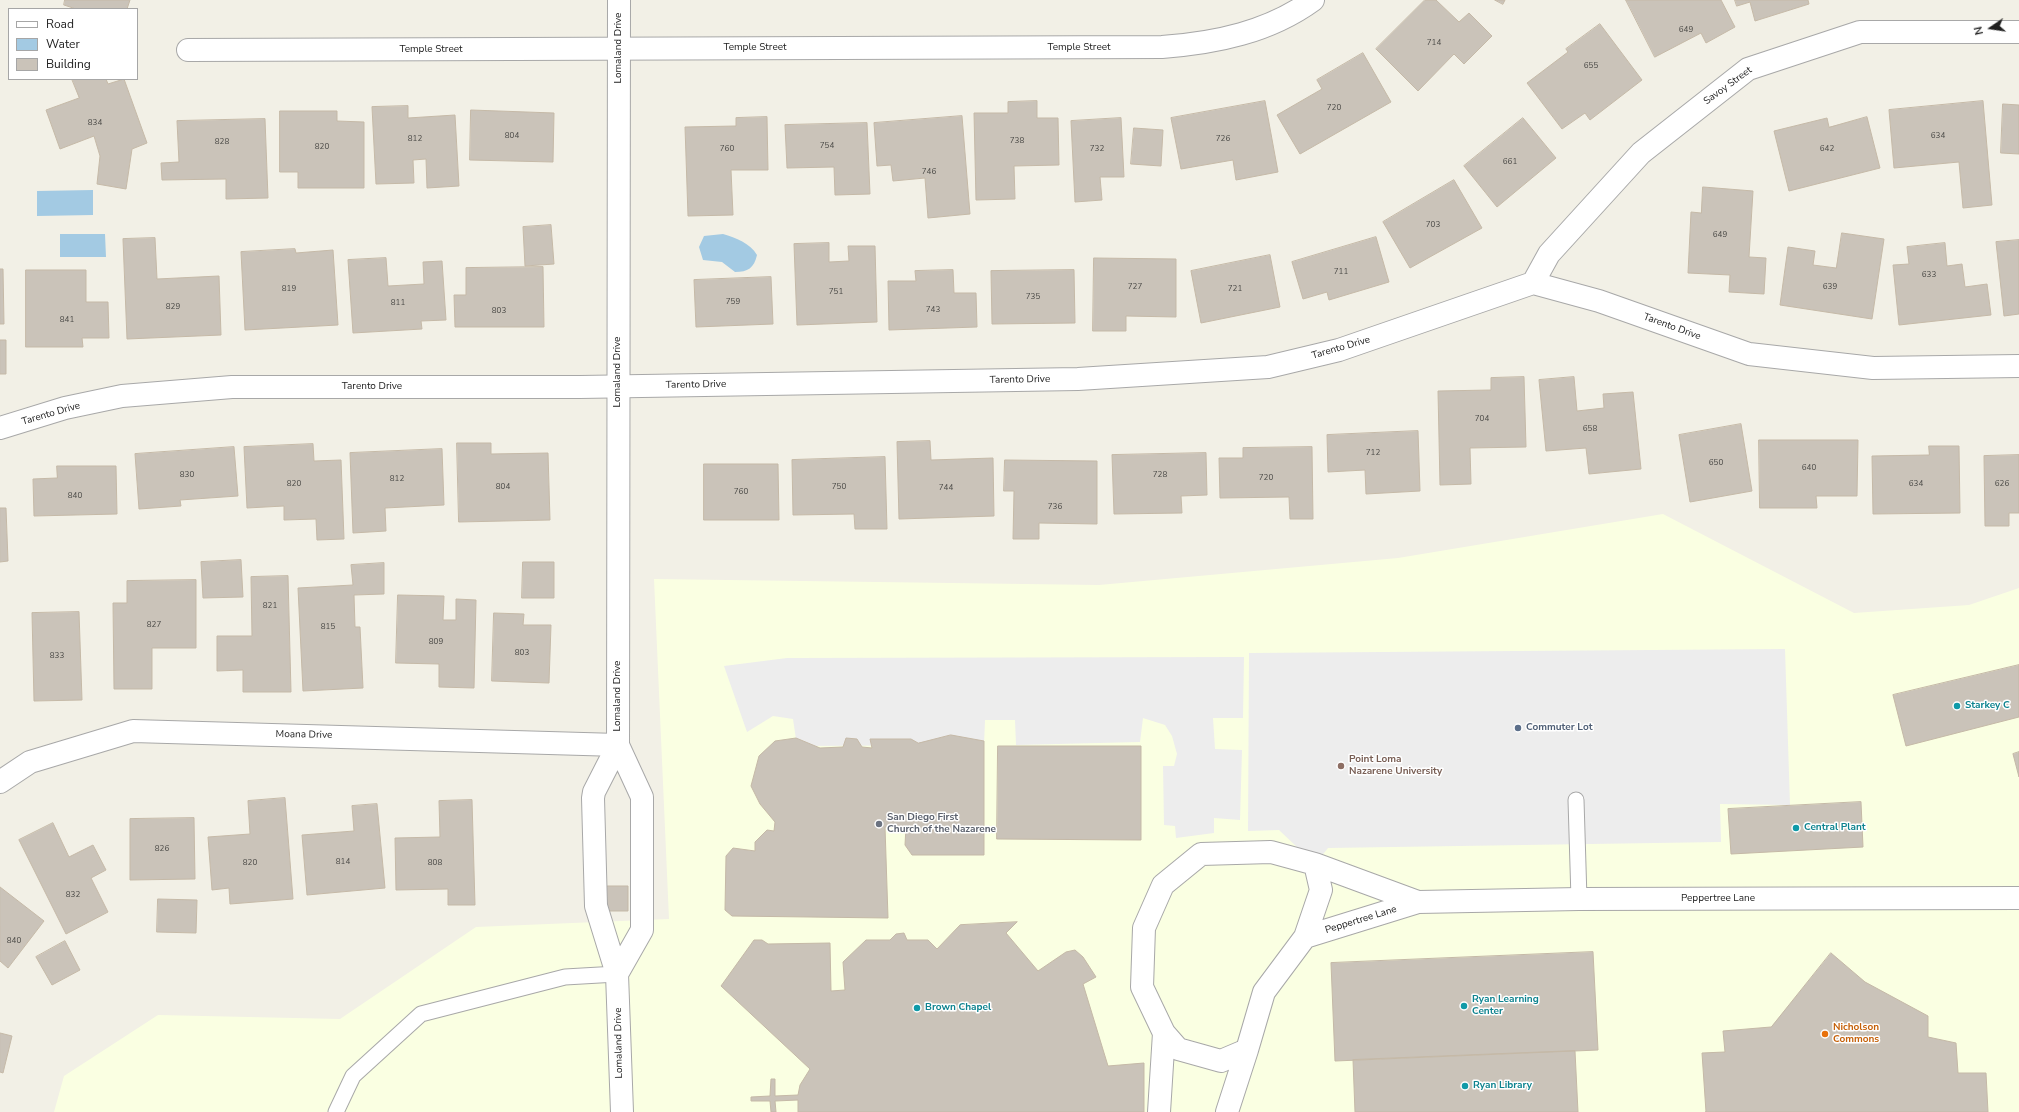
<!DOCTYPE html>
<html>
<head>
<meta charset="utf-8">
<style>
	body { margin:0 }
	#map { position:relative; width:2019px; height:1112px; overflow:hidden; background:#f2f0e6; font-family:"Nunito Sans",sans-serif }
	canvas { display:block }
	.legend { position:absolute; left:8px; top:8px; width:130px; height:72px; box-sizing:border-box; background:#fff; border:1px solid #a6a6a6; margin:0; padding:5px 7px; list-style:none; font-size:12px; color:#212121 }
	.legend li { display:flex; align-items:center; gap:8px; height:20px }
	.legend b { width:20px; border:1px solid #a6a6a6 }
	.north { position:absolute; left:1971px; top:8px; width:40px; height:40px; -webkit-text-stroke:3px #fff; paint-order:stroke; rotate:257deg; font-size:11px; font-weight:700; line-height:16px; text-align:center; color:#212121 }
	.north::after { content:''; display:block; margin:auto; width:14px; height:18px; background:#212121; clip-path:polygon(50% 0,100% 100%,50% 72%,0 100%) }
</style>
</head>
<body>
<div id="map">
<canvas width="2019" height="1112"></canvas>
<ul class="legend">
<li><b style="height:5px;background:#fff"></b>Road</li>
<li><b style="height:11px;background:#a3cae3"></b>Water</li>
<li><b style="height:11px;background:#cac3b9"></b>Building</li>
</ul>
<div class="north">N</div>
</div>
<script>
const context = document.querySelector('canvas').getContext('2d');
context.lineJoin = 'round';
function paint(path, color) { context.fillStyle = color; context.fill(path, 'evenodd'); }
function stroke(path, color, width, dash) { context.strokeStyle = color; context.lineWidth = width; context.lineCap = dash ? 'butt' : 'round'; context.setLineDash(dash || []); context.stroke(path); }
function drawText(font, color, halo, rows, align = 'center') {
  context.font = font + ' "Nunito Sans",sans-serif'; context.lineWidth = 3; context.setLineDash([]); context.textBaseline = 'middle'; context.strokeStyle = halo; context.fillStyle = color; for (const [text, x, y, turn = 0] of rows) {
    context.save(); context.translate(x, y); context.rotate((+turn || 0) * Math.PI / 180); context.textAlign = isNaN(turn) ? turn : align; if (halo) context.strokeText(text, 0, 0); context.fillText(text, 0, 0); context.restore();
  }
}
paint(new Path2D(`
	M 1663,514 L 1854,613 L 1969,605 L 2019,588 L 2019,1112 L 54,1112 L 64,1076 L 158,1015 L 340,1019 L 476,927 L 669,919 L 654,579 L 1099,585 L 1398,558 Z`), '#faffe2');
paint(new Path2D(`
	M 1785,649 L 1790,805 L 1720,804 L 1721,842 L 1328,848 L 1315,864 L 1279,830 L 1248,831 L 1249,653 Z
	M 1244,657 L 1243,718 L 1213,718 L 1215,749 L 1242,750 L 1240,820 L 1214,818 L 1214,833 L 1176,838 L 1175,826 L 1164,825 L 1163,766 L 1174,766 L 1177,754 L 1172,736 L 1165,725 L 1143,718 L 1140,742 L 1016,745 L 1015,720 L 985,720 L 984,745 L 797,746 L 793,719 L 773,716 L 747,732 L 724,666 L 787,658 Z`), '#ededed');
paint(new Path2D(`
	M 93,190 L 93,215 L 37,216 L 37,191 Z
	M 60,234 L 105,234 L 106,257 L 60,257 Z
	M 723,234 C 736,238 750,243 757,255 C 754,268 748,272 735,272 L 722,262 L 703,260 L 699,247 L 704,236 Z`), '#a3cae3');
const building = new Path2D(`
	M 65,0 L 130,0 L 127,9 L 76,9 L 64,5 Z
	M 1425,0 L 1436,0 L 1459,22 L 1469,13 L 1492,36 L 1464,64 L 1454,54 L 1418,91 L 1376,49 Z
	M 1495,0 L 1505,0 L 1503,4 Z
	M 1626,0 L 1721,0 L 1735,27 L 1706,43 L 1701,33 L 1655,57 Z
	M 1735,0 L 1808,0 L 1809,4 L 1755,21 L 1750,2 L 1737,6 Z
	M 1600,24 L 1642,80 L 1590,120 L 1585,113 L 1562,129 L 1527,83 L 1568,52 L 1566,49 Z
	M 1363,53 L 1391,102 L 1300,154 L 1277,115 L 1322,89 L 1317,80 Z
	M 72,79 L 106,79 L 108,84 L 124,79 L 147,143 L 132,149 L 126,189 L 97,184 L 100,156 L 94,136 L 60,149 L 46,110 L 79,98 Z
	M 1037,101 L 1037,118 L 1058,118 L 1059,165 L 1014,166 L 1015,199 L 976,200 L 974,113 L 1008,113 L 1008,102 Z
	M 1265,101 L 1278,172 L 1236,180 L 1233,160 L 1181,169 L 1171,118 Z
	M 1983,101 L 1992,205 L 1963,208 L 1959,162 L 1894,168 L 1889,110 Z
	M 2003,104 L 2019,105 L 2019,154 L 2001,153 Z
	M 408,106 L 408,118 L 455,115 L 459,186 L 427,188 L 426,159 L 413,160 L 414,183 L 376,184 L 372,107 Z
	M 471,110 L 554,113 L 553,162 L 470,160 Z
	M 280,111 L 337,111 L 337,121 L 364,122 L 364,188 L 298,188 L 298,172 L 280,172 Z
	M 962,116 L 970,214 L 928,218 L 925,178 L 893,181 L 891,165 L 877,166 L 874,123 Z
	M 767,117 L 768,170 L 731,170 L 733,215 L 688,216 L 685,127 L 736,126 L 736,118 Z
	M 1867,117 L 1880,168 L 1789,191 L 1774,131 L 1827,118 L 1829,127 Z
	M 1121,118 L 1124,177 L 1100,177 L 1102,200 L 1075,202 L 1071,121 Z
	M 1523,118 L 1556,158 L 1497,207 L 1464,166 Z
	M 265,119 L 268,198 L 226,199 L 226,179 L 162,180 L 161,163 L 179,162 L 177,121 Z
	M 867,123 L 870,194 L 835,195 L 834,167 L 787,168 L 785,125 Z
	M 1134,128 L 1163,130 L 1161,166 L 1131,164 Z
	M 1454,180 L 1482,228 L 1410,268 L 1383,222 Z
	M 1703,187 L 1753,191 L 1749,257 L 1766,258 L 1764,294 L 1729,292 L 1730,275 L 1688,273 L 1691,212 L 1701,213 Z
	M 551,225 L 554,264 L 525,266 L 523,227 Z
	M 1842,233 L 1884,239 L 1872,319 L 1780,305 L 1788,247 L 1815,251 L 1813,265 L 1836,268 Z
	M 1376,237 L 1389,282 L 1329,300 L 1327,292 L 1303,299 L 1292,262 Z
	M 155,238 L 157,279 L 219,276 L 221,335 L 127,339 L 123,239 Z
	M 2019,240 L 2019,314 L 2004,316 L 1996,242 Z
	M 829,243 L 829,262 L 849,261 L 848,246 L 875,246 L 877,322 L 797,325 L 794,244 Z
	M 1945,243 L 1947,266 L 1962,264 L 1965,287 L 1987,284 L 1991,315 L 1899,325 L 1893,265 L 1909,264 L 1907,247 Z
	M 295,249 L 296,253 L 333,250 L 338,325 L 245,330 L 241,252 Z
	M 1270,255 L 1280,307 L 1201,323 L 1191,271 Z
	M 386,258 L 388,286 L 424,284 L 423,262 L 442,261 L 446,320 L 421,321 L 422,329 L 353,333 L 348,260 Z
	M 1094,258 L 1176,259 L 1176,317 L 1126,316 L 1126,331 L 1093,331 Z
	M 543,267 L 544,327 L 455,327 L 454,295 L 466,295 L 466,268 Z
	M 0,269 L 3,269 L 4,324 L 0,324 Z
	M 26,270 L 86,270 L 86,302 L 108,302 L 109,338 L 82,338 L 83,347 L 26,347 Z
	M 953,270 L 954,293 L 976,293 L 977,327 L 889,330 L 888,281 L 916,281 L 915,271 Z
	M 1074,270 L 1075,323 L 992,324 L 991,271 Z
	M 771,277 L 773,324 L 696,327 L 694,280 Z
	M 0,340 L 6,340 L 6,374 L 0,374 Z
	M 1524,377 L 1526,447 L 1470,448 L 1471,484 L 1440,485 L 1438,391 L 1491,390 L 1491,378 Z
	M 1574,377 L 1577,411 L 1604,408 L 1603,394 L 1633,392 L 1641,469 L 1589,474 L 1586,448 L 1546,451 L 1539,380 Z
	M 1741,424 L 1752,491 L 1690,502 L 1679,435 Z
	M 1418,431 L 1420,491 L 1366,494 L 1365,470 L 1328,472 L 1327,435 Z
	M 1759,440 L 1858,440 L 1857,496 L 1816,496 L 1817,508 L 1760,508 Z
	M 930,441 L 931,460 L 993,458 L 994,516 L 899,519 L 897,442 Z
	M 457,443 L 491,443 L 491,454 L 548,453 L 550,520 L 459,522 Z
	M 313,444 L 314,461 L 341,460 L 344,539 L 317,540 L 316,519 L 284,520 L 284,506 L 247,508 L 244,447 Z
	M 1929,446 L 1959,446 L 1960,513 L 1873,514 L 1872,456 L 1929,455 Z
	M 234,447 L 238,496 L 180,500 L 181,506 L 139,509 L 135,454 Z
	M 1312,447 L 1313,519 L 1290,519 L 1289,497 L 1220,498 L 1219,458 L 1243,458 L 1243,448 Z
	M 442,449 L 444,505 L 385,508 L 386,531 L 353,533 L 350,453 Z
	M 1206,453 L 1207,495 L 1181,496 L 1182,513 L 1114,514 L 1112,455 Z
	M 2019,455 L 2019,513 L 2009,513 L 2009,526 L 1985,526 L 1984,456 Z
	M 885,457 L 887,529 L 855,529 L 854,514 L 793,515 L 792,460 Z
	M 1005,460 L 1097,461 L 1097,524 L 1039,523 L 1039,539 L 1013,539 L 1014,491 L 1004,491 Z
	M 704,464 L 778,464 L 779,520 L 704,520 Z
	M 57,466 L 116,466 L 117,514 L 34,516 L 33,479 L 57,478 Z
	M 0,508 L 6,508 L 8,561 L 0,562 Z
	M 241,560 L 243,597 L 203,598 L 201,562 Z
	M 523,562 L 554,562 L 554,598 L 522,598 Z
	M 384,563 L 384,594 L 354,595 L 355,627 L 360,627 L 363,688 L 303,691 L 298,588 L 353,585 L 351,565 Z
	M 288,576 L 291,692 L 243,692 L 243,670 L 217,671 L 217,636 L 252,636 L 251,577 Z
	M 196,580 L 196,648 L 152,648 L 152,689 L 114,689 L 113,603 L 127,603 L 127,581 Z
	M 398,595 L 444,596 L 443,620 L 456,620 L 456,599 L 476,600 L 474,688 L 439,687 L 439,664 L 396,663 Z
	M 79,612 L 82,700 L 34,701 L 32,613 Z
	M 494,613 L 524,614 L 523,625 L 551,625 L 549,683 L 492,681 Z
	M 2019,665 L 2019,717 L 1906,746 L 1893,695 Z
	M 951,735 L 984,741 L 984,855 L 912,855 L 905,845 L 906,827 L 885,827 L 888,918 L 732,916 L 725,910 L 726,856 L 733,848 L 755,851 L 755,842 L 767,830 L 774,831 L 775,822 L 760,804 L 751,786 L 759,756 L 775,741 L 796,738 L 820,748 L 843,747 L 846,738 L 857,739 L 862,747 L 872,748 L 870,739 L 911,739 L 918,743 Z
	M 998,746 L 1141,746 L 1141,840 L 997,839 Z
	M 2019,752 L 2019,777 L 2013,754 Z
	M 285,798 L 293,899 L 230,904 L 229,888 L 212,890 L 208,837 L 250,834 L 248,801 Z
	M 472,800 L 475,905 L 448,905 L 448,889 L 396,890 L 395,838 L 440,837 L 439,801 Z
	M 1861,802 L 1863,847 L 1731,854 L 1728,809 Z
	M 377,804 L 385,888 L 307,895 L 302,835 L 354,831 L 352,806 Z
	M 194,818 L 195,879 L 130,880 L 130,819 Z
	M 53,823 L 69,857 L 93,845 L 106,870 L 91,878 L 108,912 L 66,934 L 19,840 Z
	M 607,886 L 628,886 L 628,911 L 608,911 Z
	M 0,887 L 44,921 L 8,968 L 0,961 Z
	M 158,899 L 197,900 L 196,933 L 157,932 Z
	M 1017,922 L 1006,933 L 1038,971 L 1066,952 L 1075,950 L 1083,957 L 1096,977 L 1083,984 L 1108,1066 L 1144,1063 L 1144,1112 L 798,1112 L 798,1100 L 775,1101 L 776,1112 L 771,1112 L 770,1101 L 751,1101 L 751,1097 L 770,1096 L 771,1079 L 775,1079 L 775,1096 L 798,1095 L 800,1085 L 810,1069 L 721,986 L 754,940 L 762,940 L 768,944 L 830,943 L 831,991 L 845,990 L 843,962 L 866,940 L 890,940 L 896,934 L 904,933 L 907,940 L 928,940 L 937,949 L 960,925 Z
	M 65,941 L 80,970 L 52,985 L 36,957 Z
	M 1593,952 L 1598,1050 L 1335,1061 L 1331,963 Z
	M 1831,953 L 1865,982 L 1928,1016 L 1928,1037 L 1956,1043 L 1958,1073 L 1986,1073 L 1988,1112 L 1705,1112 L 1706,1112 L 1702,1053 L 1725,1052 L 1723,1031 L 1771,1027 Z
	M 0,1033 L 12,1036 L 3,1073 L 0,1072 Z
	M 1575,1051 L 1578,1112 L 1355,1112 L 1353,1060 Z`);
paint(building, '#cac3b9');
stroke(building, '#c5b9a7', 1);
const service = new Path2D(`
	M 1576,800 L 1579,899
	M 336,1112 L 353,1076 L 421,1014 L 565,977 L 617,974`);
const minor = new Path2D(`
	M 188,50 L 1162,47 C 1216,43 1269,32 1313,0
	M 1533,283 L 1549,254 L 1641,153 L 1748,69 L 1860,32 L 2019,32
	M 0,428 L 65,408 L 122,396 L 232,387 L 580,387 L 1078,379 L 1268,367 L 1339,350 L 1533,283 L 1599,301 L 1749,354 L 1873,368 L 2019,366
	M 0,782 L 30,762 L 133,731 L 618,745
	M 1315,864 L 1418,902
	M 1305,937 L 1321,890 L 1315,864 L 1271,852 L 1201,854 L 1163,885 L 1144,928 L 1142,987 L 1164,1033 L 1178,1049 L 1221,1061 L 1247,1050 L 1264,992 L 1305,937 L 1418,902 L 1579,899 L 2019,898
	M 1159,1112 L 1164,1033
	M 1227,1112 L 1247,1050`);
const tertiary = new Path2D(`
	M 618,745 L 594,792 L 593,798 L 596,906 L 617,974 L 622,1112
	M 617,974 L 642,930 L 642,797 L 618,745 L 619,0`);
stroke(service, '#a8a8a8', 17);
stroke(minor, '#a8a8a8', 24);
stroke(tertiary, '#a8a8a8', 24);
stroke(service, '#fff', 15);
stroke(minor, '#fff', 22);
stroke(tertiary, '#fff', 22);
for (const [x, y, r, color] of [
	[1957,706,4,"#0f9aa8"],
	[1518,728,4,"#5c6f8a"],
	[1341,766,4,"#8d6e63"],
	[879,824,4,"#6b7280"],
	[1796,828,4,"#0f9aa8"],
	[1464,1006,4,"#0f9aa8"],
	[917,1008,4,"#0f9aa8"],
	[1825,1034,4,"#e8710a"],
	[1465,1086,4,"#0f9aa8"]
]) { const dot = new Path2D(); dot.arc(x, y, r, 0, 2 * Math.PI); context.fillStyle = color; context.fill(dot); stroke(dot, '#fff', 1.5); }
drawText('8px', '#4b4a47', null, [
	["649",1686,30],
	["714",1434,43],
	["655",1591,66],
	["720",1334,108],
	["834",95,123],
	["804",512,136],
	["634",1938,136],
	["812",415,139],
	["726",1223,139],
	["738",1017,141],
	["828",222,142],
	["754",827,146],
	["820",322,147],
	["760",727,149],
	["732",1097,149],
	["642",1827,149],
	["661",1510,162],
	["746",929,172],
	["703",1433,225],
	["649",1720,235],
	["711",1341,272],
	["633",1929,275],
	["727",1135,287],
	["639",1830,287],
	["819",289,289],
	["721",1235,289],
	["751",836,292],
	["735",1033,297],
	["759",733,302],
	["811",398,303],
	["829",173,307],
	["743",933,310],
	["803",499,311],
	["841",67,320],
	["704",1482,419],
	["658",1590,429],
	["712",1373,453],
	["650",1716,463],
	["640",1809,468],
	["830",187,475],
	["728",1160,475],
	["720",1266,478],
	["812",397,479],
	["820",294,484],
	["634",1916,484],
	["626",2002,484],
	["804",503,487],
	["750",839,487],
	["744",946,488],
	["760",741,492],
	["840",75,496],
	["736",1055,507],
	["821",270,606],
	["827",154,625],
	["815",328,627],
	["809",436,642],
	["803",522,653],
	["833",57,656],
	["826",162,849],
	["814",343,862],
	["820",250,863],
	["808",435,863],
	["832",73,895],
	["840",14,941]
]);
drawText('10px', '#212121', '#fff', [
	["Lomaland Drive",619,48,-90],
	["Temple Street",755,48],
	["Temple Street",1079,48],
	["Temple Street",431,50],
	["Savoy Street",1728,86,-36],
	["Tarento Drive",1672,327,20],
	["Tarento Drive",1341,348,-16],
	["Lomaland Drive",618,372,-90],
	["Tarento Drive",1020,380,-1],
	["Tarento Drive",696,385,-1],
	["Tarento Drive",372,387],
	["Tarento Drive",51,414,-16],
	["Lomaland Drive",618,696,-90],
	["Moana Drive",304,735,1],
	["Peppertree Lane",1718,899],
	["Peppertree Lane",1361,920,-17],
	["Lomaland Drive",619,1043,-91]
]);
drawText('bold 10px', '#0d838f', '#fff', [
	["Starkey C",1965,706],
	["Central Plant",1804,828],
	["Ryan Learning",1472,1000],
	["Center",1472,1012],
	["Brown Chapel",925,1008],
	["Ryan Library",1473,1086]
], 'left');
drawText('bold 10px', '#4e5e75', '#fff', [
	["Commuter Lot",1526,728]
], 'left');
drawText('bold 10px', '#785e54', '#fff', [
	["Point Loma",1349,760],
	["Nazarene University",1349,772]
], 'left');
drawText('bold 10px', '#5b616d', '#fff', [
	["San Diego First",887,818],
	["Church of the Nazarene",887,830]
], 'left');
drawText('bold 10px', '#c56008', '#fff', [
	["Nicholson",1833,1028],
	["Commons",1833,1040]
], 'left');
</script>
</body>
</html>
